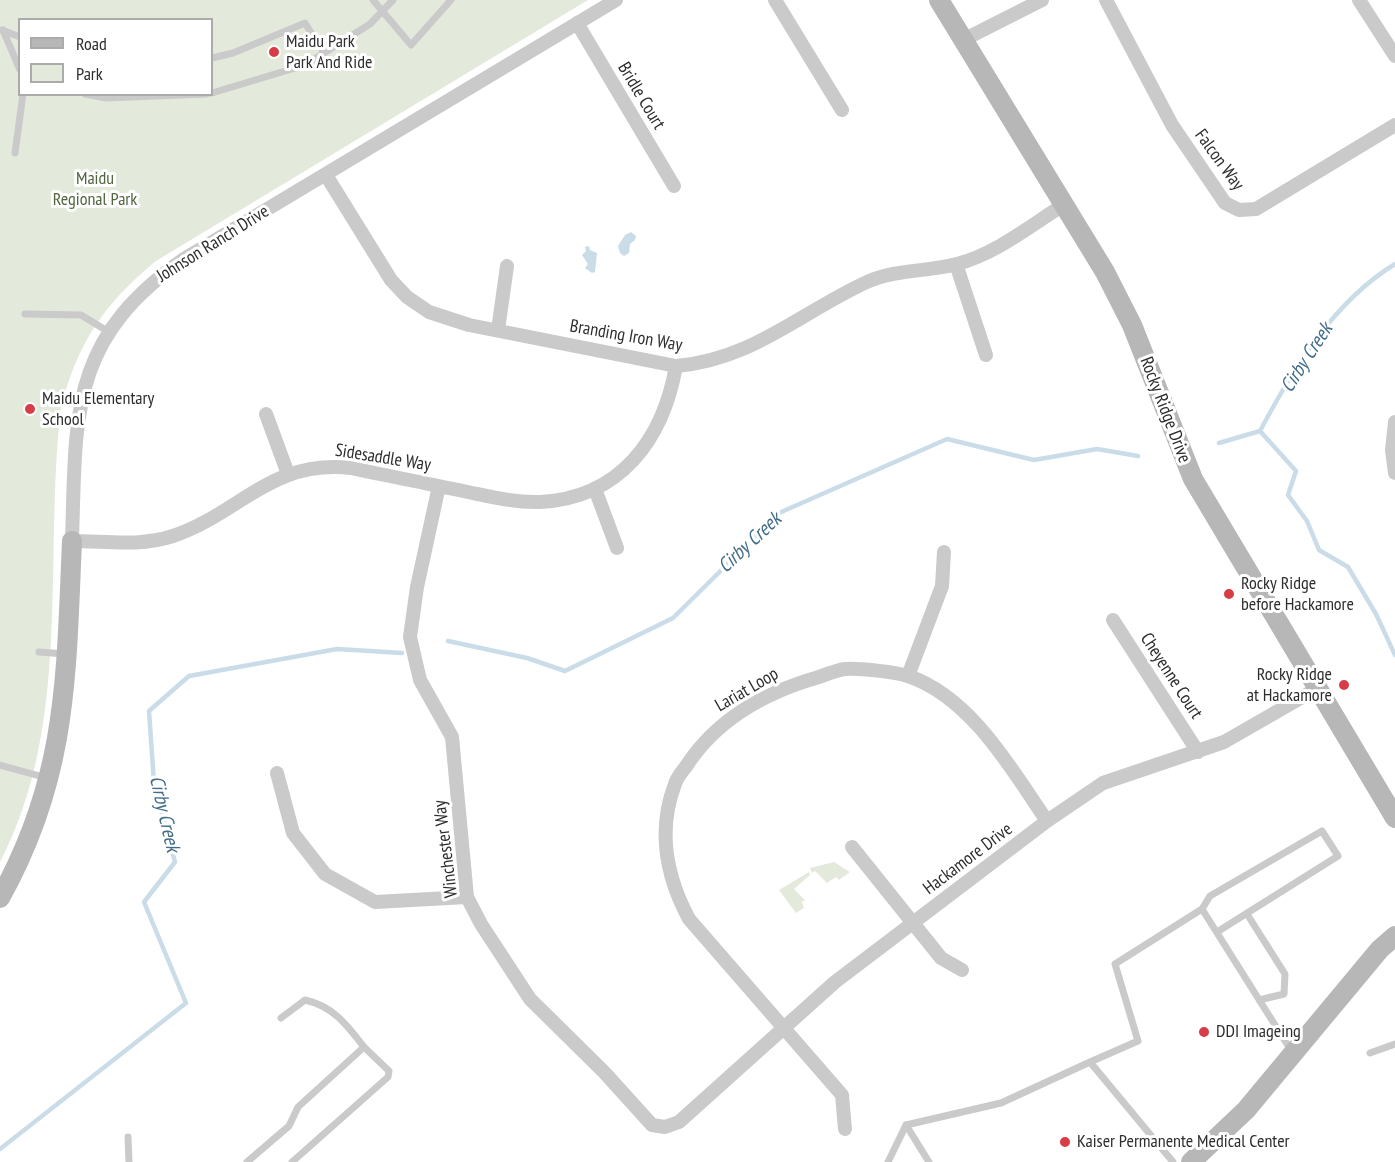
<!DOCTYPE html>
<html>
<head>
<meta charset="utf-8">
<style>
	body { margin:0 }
	#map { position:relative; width:1395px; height:1162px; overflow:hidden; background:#fff; font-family:"PT Sans Narrow",sans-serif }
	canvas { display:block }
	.legend { position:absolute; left:18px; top:18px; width:195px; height:78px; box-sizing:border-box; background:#fff; border:2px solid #ababab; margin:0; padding:8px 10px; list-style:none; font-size:18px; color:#2d2d2d }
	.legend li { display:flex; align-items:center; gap:12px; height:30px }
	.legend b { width:30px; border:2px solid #ababab }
</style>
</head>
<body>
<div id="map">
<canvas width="1395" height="1162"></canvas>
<ul class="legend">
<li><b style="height:8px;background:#b7b7b7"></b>Road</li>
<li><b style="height:16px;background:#e3eadc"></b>Park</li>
</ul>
</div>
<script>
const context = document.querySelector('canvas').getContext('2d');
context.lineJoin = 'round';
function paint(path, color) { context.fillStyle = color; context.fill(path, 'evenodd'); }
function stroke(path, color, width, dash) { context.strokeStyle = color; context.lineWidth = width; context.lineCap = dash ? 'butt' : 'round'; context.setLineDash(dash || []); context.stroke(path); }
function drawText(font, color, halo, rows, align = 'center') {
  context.font = font + ' "PT Sans Narrow",sans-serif'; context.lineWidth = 6; context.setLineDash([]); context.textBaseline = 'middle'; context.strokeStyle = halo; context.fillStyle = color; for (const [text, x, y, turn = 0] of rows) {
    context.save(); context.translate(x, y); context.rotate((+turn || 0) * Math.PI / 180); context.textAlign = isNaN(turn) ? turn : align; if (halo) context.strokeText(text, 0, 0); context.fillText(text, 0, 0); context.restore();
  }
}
paint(new Path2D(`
	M 0,0 L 588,0 L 156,261 C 105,303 77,343 61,408 C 43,558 73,723 0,862 ZM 20,20 L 212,20 L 212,94 L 20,94 Z
	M 834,862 L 850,872 L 839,880 L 836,877 L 827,883 L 815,871 L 812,873 L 810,868 Z
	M 809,872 L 810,875 L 794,889 L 805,900 L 802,902 L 804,908 L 796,913 L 779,890 Z`), '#e3eadc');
paint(new Path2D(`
	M 631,232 L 636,236 L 635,240 L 630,244 L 629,253 L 624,256 L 620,253 L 618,246 L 625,235 Z
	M 589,246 L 590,250 L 597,253 L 595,272 L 592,273 L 585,268 L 588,264 L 582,255 L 586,251 L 585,247 Z`), '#c9dce8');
stroke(new Path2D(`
	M 1260,431 L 1296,471 L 1288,495 L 1307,521 L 1319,550 L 1348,567 L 1376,614 L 1395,655
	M 1219,443 L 1260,431 C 1293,369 1333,302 1395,264
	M 448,641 L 527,658 L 565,671 L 673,618 L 779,513 L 947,439 L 1034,460 L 1097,449 L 1138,456
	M 0,1149 L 186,1003 L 144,902 L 175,862 L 154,783 L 149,711 L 189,676 L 337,649 L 402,653`), '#c9dce8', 4.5);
stroke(new Path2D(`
	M 373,0 L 411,45 L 451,0
	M 2,30 L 20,37
	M 3,30 L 20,70
	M 212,58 L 233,53 L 305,23 L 324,53
	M 212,93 L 305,65 L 370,24 L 393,0
	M 85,94 L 106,98 L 207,94
	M 15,153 L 23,94
	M 25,314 L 81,315 L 109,332
	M 39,652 L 65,654
	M 0,765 L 47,778
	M 1202,909 L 1210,896 L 1322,831 L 1338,856 L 1217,932
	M 1247,914 L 1285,974 L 1284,994 L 1259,1000
	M 281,1018 L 305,1000 C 333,1006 347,1025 364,1047
	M 1370,1053 L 1395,1044
	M 1090,1062 L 1138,1041 L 1115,964 L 1202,909 L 1292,1052
	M 906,1125 L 1001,1103 L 1090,1062 L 1173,1162
	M 128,1137 L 129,1162
	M 247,1162 L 289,1126 L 298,1107 L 364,1047 L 389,1071 L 388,1077 L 292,1162
	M 888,1162 L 906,1125 L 929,1162`), '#cacaca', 7);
stroke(new Path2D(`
	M 616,0 L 184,259 C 69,339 76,414 72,541 C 106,541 139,547 173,536 C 239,514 271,459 351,468 C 388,476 425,483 463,491 C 488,496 514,503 540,502 C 620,498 663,440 676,366
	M 775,0 L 842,110
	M 1106,0 L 1172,125 L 1225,203 L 1239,210 L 1256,209 L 1395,125
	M 1359,0 L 1395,56
	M 577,23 L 674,186
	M 963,40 L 1042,0
	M 326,175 L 391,280 L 407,297 L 429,312 L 469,325 L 676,366 C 752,360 801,312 867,282 C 896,269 927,272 957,264 C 996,254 1031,225 1065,204
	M 956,264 L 986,355
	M 498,330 L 507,266
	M 266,414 L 288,474
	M 1395,422 L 1392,450 L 1395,473
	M 439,486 L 417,587 L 410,637 L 420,680 L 452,737 L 467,897 L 481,924 L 530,999 L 604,1072 L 652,1125 L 665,1127 L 679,1122 L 835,982 L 1047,821 L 1103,783 L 1224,742 L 1318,688
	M 595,489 L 617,548
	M 1113,620 L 1198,752
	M 908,676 L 942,586 L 944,552
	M 277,773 L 293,833 L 325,874 L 375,902 L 467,897
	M 852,847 L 941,958 L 962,970
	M 845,1129 L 842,1095 L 689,919 C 666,876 657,831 675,784 C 677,777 683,771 687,765 C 718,718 766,692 819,677 C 827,674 837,670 845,669 C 859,668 896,672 908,676 C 971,697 1012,770 1047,821`), '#cacaca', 14);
stroke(new Path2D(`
	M 939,0 L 1105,272 L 1132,325 L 1193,479 L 1395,818
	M 0,898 C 68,776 66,676 72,541
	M 1191,1162 L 1246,1110 L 1380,949 L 1395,936`), '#b7b7b7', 20);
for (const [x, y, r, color] of [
	[274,52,6,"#d83c47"],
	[30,409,6,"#d83c47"],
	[1229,594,6,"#d83c47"],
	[1344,685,6,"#d83c47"],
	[1204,1032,6,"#d83c47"],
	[1065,1142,6,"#d83c47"]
]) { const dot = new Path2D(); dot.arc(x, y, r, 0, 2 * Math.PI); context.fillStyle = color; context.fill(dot); stroke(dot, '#fff', 2); }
drawText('18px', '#2d2d2d', '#fff', [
	["Maidu Park",286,42],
	["Park And Ride",286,63],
	["Maidu Elementary",42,399],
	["School",42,420],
	["Rocky Ridge",1241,584],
	["before Hackamore",1241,605],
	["Rocky Ridge",1332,675,"right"],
	["at Hackamore",1332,696,"right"],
	["DDI Imageing",1216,1032],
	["Kaiser Permanente Medical Center",1077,1142]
], 'left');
drawText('18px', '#2d2d2d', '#fff', [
	["Bridle Court",641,96,59],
	["Falcon Way",1219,160,54],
	["Johnson Ranch Drive",213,244,-32],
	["Branding Iron Way",626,336,10],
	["Rocky Ridge Drive",1165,410,69],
	["Sidesaddle Way",383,458,9],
	["Cheyenne Court",1171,676,57],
	["Lariat Loop",747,690,-30],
	["Winchester Way",446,849,-97],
	["Hackamore Drive",968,859,-37]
]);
drawText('18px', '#50653e', '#fff', [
	["Maidu",95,179],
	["Regional Park",95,200]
]);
drawText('italic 20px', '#416d89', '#fff', [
	["Cirby Creek",1307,358,-57],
	["Cirby Creek",750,543,-43],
	["Cirby Creek",164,814,77]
]);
</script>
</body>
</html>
